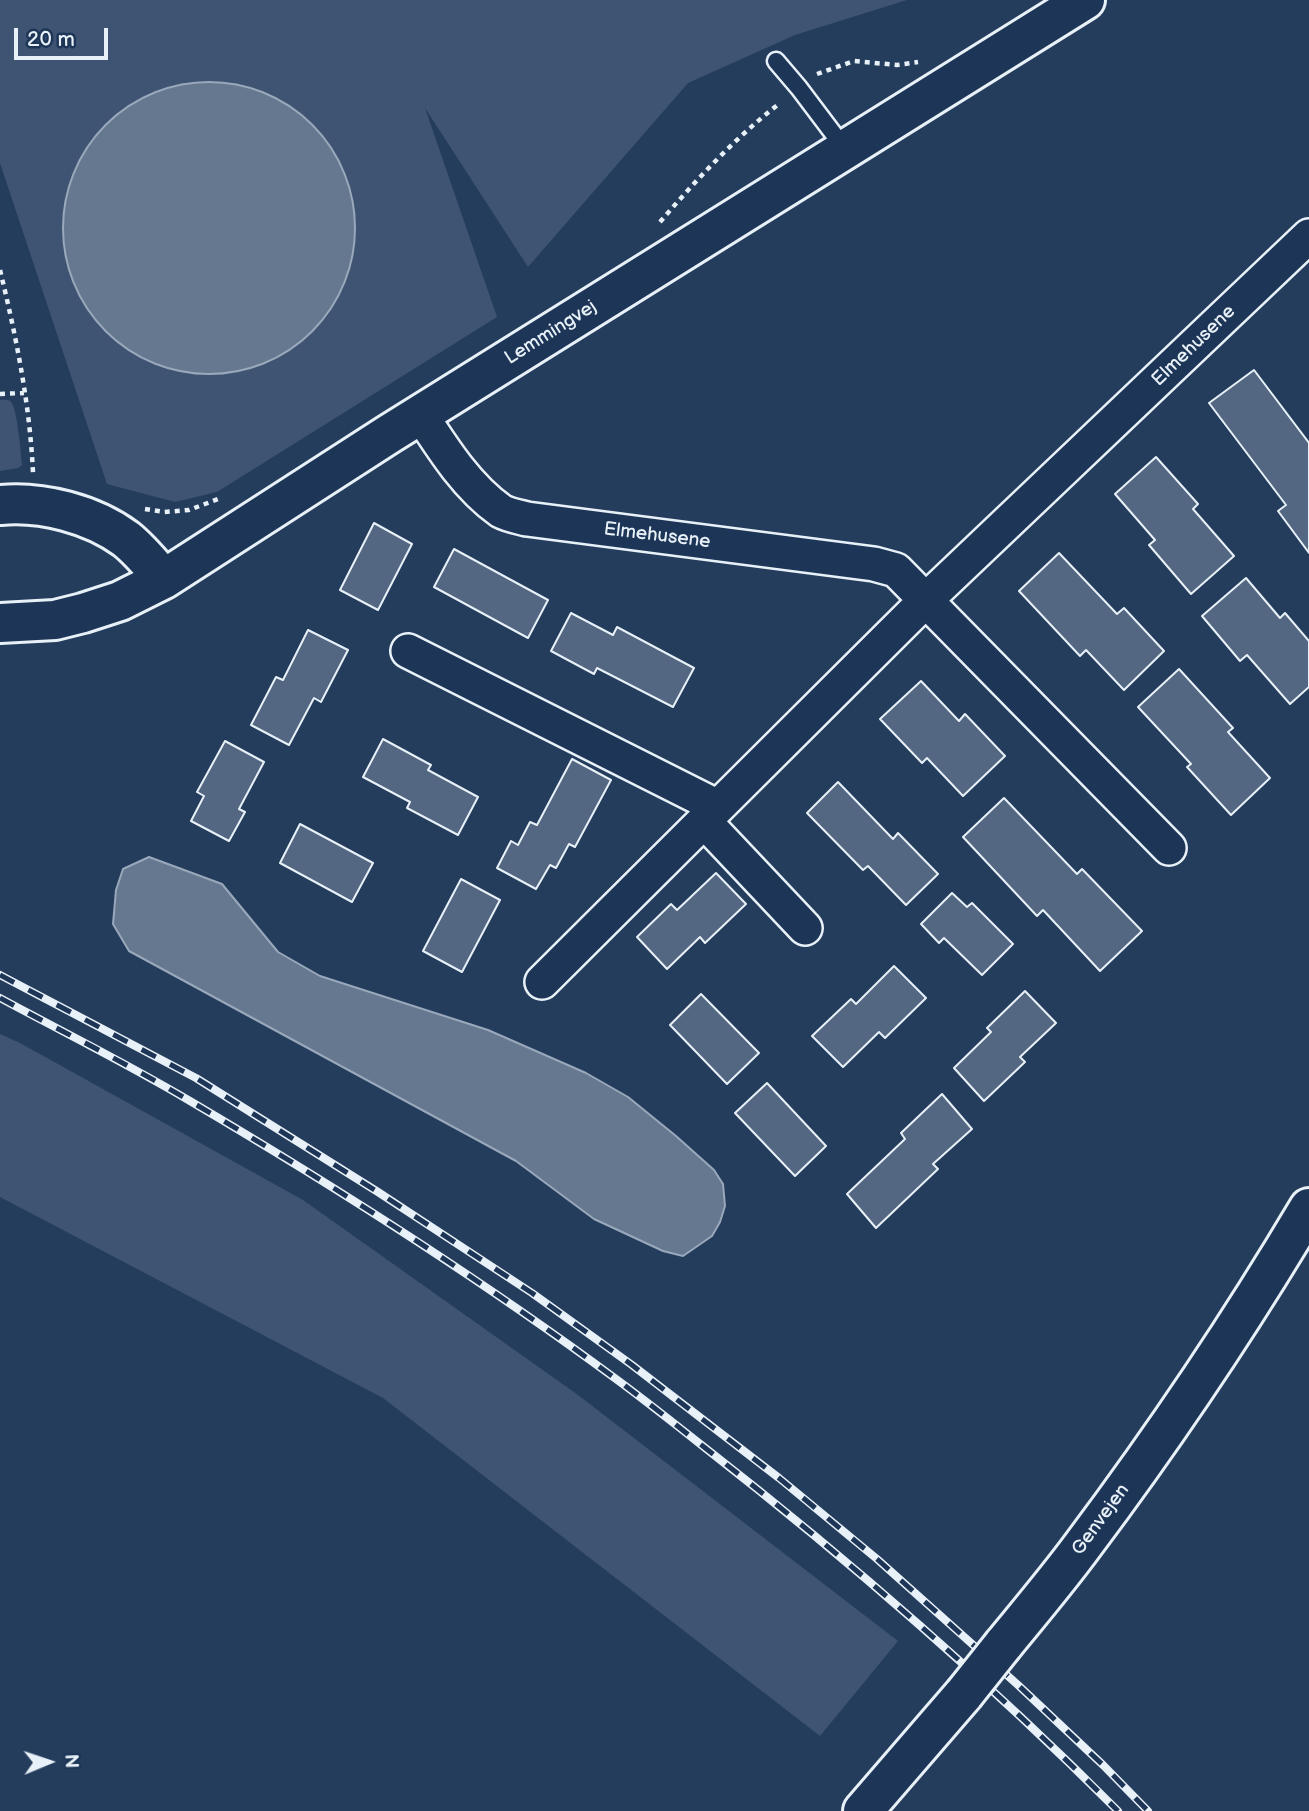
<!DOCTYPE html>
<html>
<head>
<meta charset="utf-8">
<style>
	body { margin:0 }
	#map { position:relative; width:1309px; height:1811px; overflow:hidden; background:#253d5d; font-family:"Balsamiq Sans",sans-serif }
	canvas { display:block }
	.north { position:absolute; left:14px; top:1727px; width:70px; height:70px; -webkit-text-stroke:5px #1d3557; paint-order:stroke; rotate:88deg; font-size:19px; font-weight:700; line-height:28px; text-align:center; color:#e8f1f8 }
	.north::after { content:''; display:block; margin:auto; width:24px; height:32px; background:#e8f1f8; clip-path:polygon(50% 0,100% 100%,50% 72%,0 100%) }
	.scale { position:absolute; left:14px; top:28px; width:94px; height:32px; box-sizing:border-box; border:4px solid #e8f1f8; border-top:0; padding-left:9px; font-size:21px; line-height:24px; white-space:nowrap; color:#e8f1f8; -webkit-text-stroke:5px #1d3557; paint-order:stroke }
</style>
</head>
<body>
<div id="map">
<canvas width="1309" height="1811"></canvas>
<div class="north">N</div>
<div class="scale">20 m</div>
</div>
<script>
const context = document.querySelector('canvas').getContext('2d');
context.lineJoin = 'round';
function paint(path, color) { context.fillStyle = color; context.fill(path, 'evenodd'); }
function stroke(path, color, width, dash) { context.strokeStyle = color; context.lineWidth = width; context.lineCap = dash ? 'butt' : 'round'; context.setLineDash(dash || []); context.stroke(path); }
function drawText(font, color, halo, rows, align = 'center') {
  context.font = font + ' "Balsamiq Sans",sans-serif'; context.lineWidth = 6; context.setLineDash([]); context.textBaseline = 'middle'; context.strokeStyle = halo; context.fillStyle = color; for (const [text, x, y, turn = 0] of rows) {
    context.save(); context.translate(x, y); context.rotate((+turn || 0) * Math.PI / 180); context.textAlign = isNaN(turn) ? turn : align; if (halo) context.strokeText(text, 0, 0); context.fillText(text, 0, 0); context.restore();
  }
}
paint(new Path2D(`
	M 0,0 L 907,0 L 795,35 L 688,83 L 528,267 L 425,108 L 497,317 L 217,492 L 175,502 L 107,484 L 0,163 Z
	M 0,400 C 4,400 8,399 11,402 C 17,407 21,454 22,465 L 18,468 L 0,471 Z
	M 0,1034 L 20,1043 L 303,1200 L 578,1395 L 898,1641 L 820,1736 L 383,1398 L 0,1197 Z`), '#3e5472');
const water = new Path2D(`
	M63 228a146 146 0 1 1 292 0a146 146 0 1 1-292 0Z
	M 149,857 L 222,884 L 278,952 L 320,976 L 488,1030 L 586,1073 L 628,1097 L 676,1136 L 714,1170 L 723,1184 L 725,1206 L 720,1222 L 712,1236 L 683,1256 L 663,1251 L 594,1219 L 516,1161 L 129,951 L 113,924 L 116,890 L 123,869 Z`);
paint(water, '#657890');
stroke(water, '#99a8ba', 2);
const building = new Path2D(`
	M 1254,370 L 1309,443 L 1309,553 L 1278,511 L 1286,505 L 1209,403 Z
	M 1156,457 L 1198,504 L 1193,509 L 1234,556 L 1191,594 L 1149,545 L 1155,540 L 1115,494 Z
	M 374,523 L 412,544 L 378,610 L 340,590 Z
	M 454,549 L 548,600 L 528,638 L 434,587 Z
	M 1059,553 L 1117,614 L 1124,608 L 1164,651 L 1124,690 L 1086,650 L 1080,656 L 1019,591 Z
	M 1246,578 L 1280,618 L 1285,613 L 1309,641 L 1309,687 L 1290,704 L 1247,655 L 1240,661 L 1202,616 Z
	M 571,613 L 613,635 L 617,627 L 694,668 L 673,707 L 597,668 L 594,674 L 551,651 Z
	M 308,630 L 348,650 L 321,702 L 314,698 L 289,745 L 251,725 L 276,677 L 283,680 Z
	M 1179,669 L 1233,728 L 1228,732 L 1270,778 L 1231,815 L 1187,767 L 1191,764 L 1138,707 Z
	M 921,681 L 959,721 L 965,714 L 1005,756 L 963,796 L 927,758 L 922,763 L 880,719 Z
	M 383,739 L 431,765 L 428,770 L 478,797 L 458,835 L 407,808 L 410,802 L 363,777 Z
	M 225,741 L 264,762 L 239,809 L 245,812 L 229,841 L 191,821 L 204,796 L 197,792 Z
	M 572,759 L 611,780 L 575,847 L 569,844 L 556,868 L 550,865 L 536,889 L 497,868 L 511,841 L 518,845 L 530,822 L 537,825 Z
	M 838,782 L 893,839 L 898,833 L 938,874 L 906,905 L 868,866 L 863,870 L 807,813 Z
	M 1004,798 L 1077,874 L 1082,869 L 1142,931 L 1100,971 L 1043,910 L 1037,916 L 963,837 Z
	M 300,824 L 373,863 L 352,902 L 280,863 Z
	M 716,873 L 746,904 L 705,943 L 700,937 L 667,969 L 637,937 L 671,904 L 677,910 Z
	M 461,879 L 500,900 L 462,972 L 423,951 Z
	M 952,893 L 967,907 L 972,903 L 1013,944 L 982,975 L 944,938 L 939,943 L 921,924 Z
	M 894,966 L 926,998 L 885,1038 L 879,1032 L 843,1067 L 812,1036 L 851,999 L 856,1004 Z
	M 1025,991 L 1056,1023 L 1020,1057 L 1025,1062 L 984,1101 L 954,1068 L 991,1032 L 987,1028 Z
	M 701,994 L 759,1053 L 727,1084 L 670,1025 Z
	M 767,1083 L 826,1146 L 795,1176 L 735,1113 Z
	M 942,1094 L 972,1129 L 933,1164 L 938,1169 L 876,1228 L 847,1194 L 905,1139 L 901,1133 Z`);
paint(building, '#536782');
stroke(building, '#e8f1f8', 2);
const lane = new Path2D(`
	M 776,61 L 799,88 L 845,149`);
const street = new Path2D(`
	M 421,415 C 443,449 467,487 501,511 C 508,515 519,517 527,519 L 874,564 L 896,570 L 1169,848
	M 408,651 L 718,807
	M 704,821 L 805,928
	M 542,982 L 926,600 L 1309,236`);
const secondary = new Path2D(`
	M 0,505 C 42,501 92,514 126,539 C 140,550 152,565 164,579
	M 0,623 L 55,620 L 83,613 L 120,601 L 164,579 L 389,434 L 1085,0
	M 1003,1645 C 1030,1612 1058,1579 1083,1545 C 1164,1437 1240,1324 1309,1208
	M 863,1811 L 964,1694`);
stroke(lane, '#e8f1f8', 21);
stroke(street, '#e8f1f8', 38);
stroke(secondary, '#e8f1f8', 44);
stroke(new Path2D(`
	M 817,74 L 854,61 L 897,65 L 918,62
	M 660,222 C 697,179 735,138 780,103
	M 0,270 C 16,336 30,405 33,473
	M 0,394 L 24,393
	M 145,509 L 164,512 L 189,510 L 221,498`), '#e8f1f8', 4.5, [5, 5]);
stroke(lane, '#1d3557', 16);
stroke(street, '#1d3557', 33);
stroke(secondary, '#1d3557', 38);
const rail = new Path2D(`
	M 0,975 L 196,1078 L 378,1192 L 532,1293 L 632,1365 L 779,1478 L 877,1559 L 1018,1685 L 1103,1765 L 1148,1811
	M 0,998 C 63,1032 128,1064 190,1101 C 336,1187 479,1278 616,1379 C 646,1401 675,1424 704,1447 C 849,1560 988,1681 1118,1811`);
stroke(rail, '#e8f1f8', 8);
stroke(rail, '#1d3557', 5, [16]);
const secondaryBridge = new Path2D(`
	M 964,1694 L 1003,1645`);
stroke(secondaryBridge, '#e8f1f8', 44, []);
stroke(secondaryBridge, '#1d3557', 38);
drawText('19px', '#e8f1f8', '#1d3557', [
	["Lemmingvej",551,333,-32],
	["Elmehusene",1194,346,-44],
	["Elmehusene",657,536,7],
	["Genvejen",1101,1520,-54]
]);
</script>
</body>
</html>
